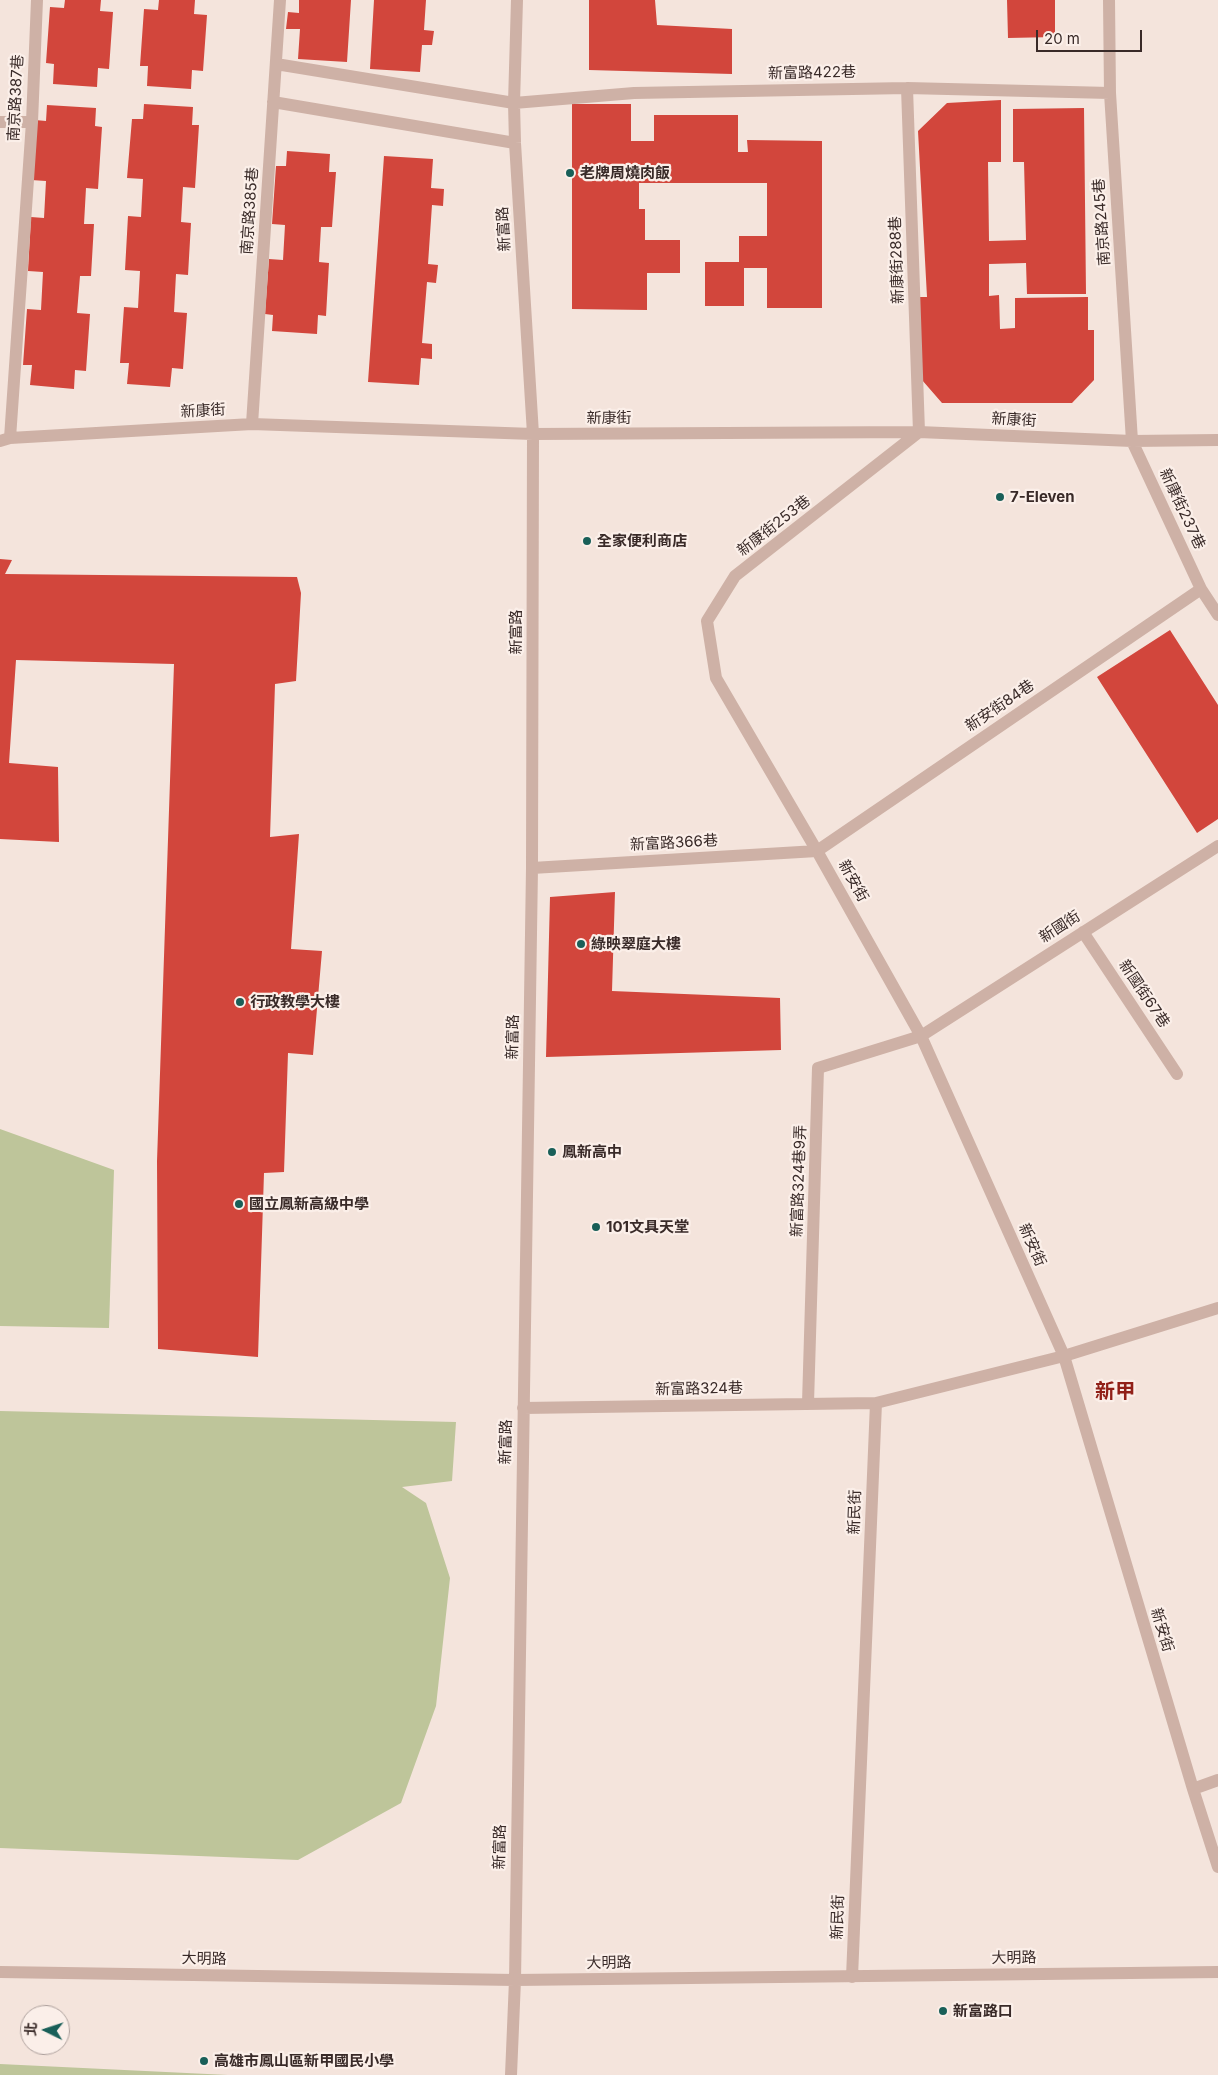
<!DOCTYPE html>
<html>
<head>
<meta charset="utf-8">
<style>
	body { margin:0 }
	#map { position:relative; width:1218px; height:2075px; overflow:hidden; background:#f4e4dc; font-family:Inter,"Noto Sans TC",sans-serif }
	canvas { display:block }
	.north { position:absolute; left:20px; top:2005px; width:50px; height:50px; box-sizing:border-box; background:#fbefe9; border:1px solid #ada09c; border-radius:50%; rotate:274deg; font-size:14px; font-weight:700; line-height:20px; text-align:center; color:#392a28 }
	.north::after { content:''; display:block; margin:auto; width:18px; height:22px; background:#195f58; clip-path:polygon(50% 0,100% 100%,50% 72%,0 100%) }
	.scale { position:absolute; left:1036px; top:30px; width:106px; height:22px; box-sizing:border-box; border:2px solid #392a28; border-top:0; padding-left:6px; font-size:15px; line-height:18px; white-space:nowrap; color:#392a28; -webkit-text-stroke:4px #fbefe9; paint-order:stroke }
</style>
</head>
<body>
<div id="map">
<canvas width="1218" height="2075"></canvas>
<div class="north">北</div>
<div class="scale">20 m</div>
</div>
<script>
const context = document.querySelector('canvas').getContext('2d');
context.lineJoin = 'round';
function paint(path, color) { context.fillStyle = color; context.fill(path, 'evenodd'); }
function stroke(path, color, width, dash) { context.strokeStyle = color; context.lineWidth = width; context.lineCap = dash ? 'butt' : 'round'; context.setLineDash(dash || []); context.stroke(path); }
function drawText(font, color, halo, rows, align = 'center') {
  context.font = font + ' Inter,"Noto Sans TC",sans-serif'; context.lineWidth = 4.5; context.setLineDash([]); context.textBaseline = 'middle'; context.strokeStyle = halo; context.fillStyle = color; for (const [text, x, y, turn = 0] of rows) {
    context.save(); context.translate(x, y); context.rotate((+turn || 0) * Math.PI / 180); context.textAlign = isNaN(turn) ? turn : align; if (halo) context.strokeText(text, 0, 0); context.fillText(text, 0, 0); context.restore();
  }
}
paint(new Path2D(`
	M 0,1129 L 114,1170 L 109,1328 L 0,1326 Z
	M 0,1411 L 456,1422 L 452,1481 L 402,1487 L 426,1503 L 450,1578 L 436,1706 L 401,1803 L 298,1860 L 0,1848 Z
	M 0,2064 L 228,2075 L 0,2075 Z`), '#bec59a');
paint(new Path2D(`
	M 65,0 L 101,0 L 100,11 L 113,12 L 109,69 L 98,68 L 97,87 L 53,84 L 54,64 L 46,63 L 50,7 L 64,8 Z
	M 159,0 L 195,0 L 194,14 L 207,15 L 203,71 L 192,70 L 191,89 L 147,86 L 148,66 L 140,66 L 144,9 L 158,10 Z
	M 299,0 L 351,0 L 347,62 L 298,59 L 300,29 L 286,29 L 288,12 L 299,13 Z
	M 374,0 L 426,0 L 424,30 L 434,31 L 432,45 L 422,45 L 420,72 L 370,69 Z
	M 589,0 L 655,0 L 657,25 L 732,29 L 732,74 L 589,70 Z
	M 1007,0 L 1055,0 L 1055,37 L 1008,38 Z
	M 1001,100 L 1001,162 L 988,162 L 989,241 L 1026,240 L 1024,162 L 1013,162 L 1013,109 L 1084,108 L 1086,294 L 1027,294 L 1026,263 L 989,264 L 989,296 L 999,295 L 1000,329 L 1015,328 L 1015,298 L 1088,297 L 1088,330 L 1094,330 L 1094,380 L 1072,403 L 942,403 L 922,380 L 919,297 L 927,297 L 918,131 L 947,103 Z
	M 144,104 L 193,107 L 192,125 L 199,125 L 195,188 L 183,187 L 181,222 L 191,223 L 188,275 L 176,274 L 174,312 L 187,313 L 183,369 L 172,368 L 170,387 L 127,384 L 129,363 L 120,363 L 124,307 L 138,308 L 140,271 L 125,270 L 128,216 L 141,217 L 143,179 L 127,178 L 132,119 L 143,119 Z
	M 572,104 L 631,104 L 631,141 L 654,141 L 654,115 L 738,115 L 738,152 L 748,152 L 747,140 L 822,141 L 822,308 L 767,308 L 767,268 L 744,268 L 744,306 L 705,306 L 705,262 L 739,262 L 739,236 L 767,236 L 767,183 L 639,183 L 639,209 L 645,209 L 645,240 L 680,240 L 680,273 L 647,273 L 647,310 L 572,309 Z
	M 47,105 L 96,108 L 95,126 L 102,127 L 98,189 L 86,188 L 84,224 L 94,224 L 91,276 L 80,276 L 77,313 L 90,314 L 86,371 L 75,370 L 74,389 L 30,385 L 32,365 L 23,365 L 27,309 L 41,310 L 43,272 L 28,271 L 31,217 L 44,218 L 46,181 L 31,180 L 35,120 L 46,121 Z
	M 287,151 L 330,154 L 329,172 L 336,172 L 332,227 L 321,227 L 319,262 L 329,263 L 326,316 L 318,315 L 317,334 L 272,331 L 273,315 L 265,314 L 269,259 L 283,260 L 285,225 L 272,224 L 276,166 L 286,166 Z
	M 384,156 L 433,159 L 431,188 L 444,189 L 443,206 L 432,205 L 428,264 L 438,265 L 436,283 L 427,282 L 422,343 L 432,344 L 432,359 L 421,358 L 419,385 L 368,382 Z
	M 0,559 L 12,560 L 5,574 L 297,577 L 301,593 L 296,681 L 275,684 L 270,837 L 299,834 L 291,949 L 322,951 L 313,1055 L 288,1053 L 284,1172 L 264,1173 L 258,1357 L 158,1349 L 157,1161 L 174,664 L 16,660 L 9,763 L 58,767 L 59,842 L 0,839 Z
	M 1170,630 L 1218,705 L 1218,819 L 1197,833 L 1097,677 Z
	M 615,892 L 612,991 L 780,998 L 781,1050 L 546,1057 L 550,897 Z`), '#d2463c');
stroke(new Path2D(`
	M 1109,0 L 1110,93 L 1132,441 L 1201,589 L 1218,615
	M 276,64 L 514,103 L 634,93 L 907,88 L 1110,93
	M 907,88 L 919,432 L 735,576 L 707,621 L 716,678 L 817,851 L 921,1036 L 1064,1356 L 1193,1789 L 1218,1867
	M 273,102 L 515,143
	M 0,122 L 32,122
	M 252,424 L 280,0
	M 10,438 L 32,122 L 37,0
	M 0,441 L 10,438 L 252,424 L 533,434 L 919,432 L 1132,441 L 1218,440
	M 532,868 L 817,851 L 1201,589
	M 1083,932 L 1177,1074
	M 808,1403 L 818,1068 L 921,1036 L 1218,846
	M 523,1408 L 876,1403
	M 1193,1789 L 1218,1780
	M 0,1972 L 515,1980 L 1218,1972
	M 852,1977 L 876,1403 L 1064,1356 L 1218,1308
	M 511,2075 L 515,1980 L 532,868 L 533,434 L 515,143 L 514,103 L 517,0`), '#ceb1a6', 12);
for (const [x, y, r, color] of [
	[570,173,5,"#195f58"],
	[1000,497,5,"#195f58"],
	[587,541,5,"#195f58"],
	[581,944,5,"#195f58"],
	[240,1002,5,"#195f58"],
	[552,1152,5,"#195f58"],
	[239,1204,5,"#195f58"],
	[596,1227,5,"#195f58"],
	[943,2011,5,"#195f58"],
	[204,2061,5,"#195f58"]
]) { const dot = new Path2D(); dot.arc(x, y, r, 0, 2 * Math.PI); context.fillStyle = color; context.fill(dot); stroke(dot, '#fbefe9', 2); }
drawText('15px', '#392a28', '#fbefe9', [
	["新富路422巷",812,73,-1],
	["南京路387巷",16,98,-87],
	["南京路385巷",250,211,-86],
	["南京路245巷",1102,222,-94],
	["新富路",504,229,-93],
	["新康街288巷",897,260,-92],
	["新康街",203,411,-3],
	["新康街",609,418],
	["新康街",1014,420,3],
	["新康街237巷",1182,509,65],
	["新康街253巷",774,526,-38],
	["新富路",516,632,-90],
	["新安街84巷",1000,706,-34],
	["新富路366巷",674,843,-3],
	["新安街",853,881,61],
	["新國街",1060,927,-33],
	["新國街67巷",1144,994,56],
	["新富路",513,1037,-89],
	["新富路324巷9弄",799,1181,-88],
	["新安街",1032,1245,66],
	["新富路324巷",699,1389,-1],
	["新富路",506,1442,-89],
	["新民街",855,1512,-88],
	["新安街",1162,1630,73],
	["新富路",500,1847,-89],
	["新民街",838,1917,-88],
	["大明路",1014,1958,-1],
	["大明路",204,1959,1],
	["大明路",609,1963,-1]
]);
drawText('bold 15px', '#392a28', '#fbefe9', [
	["老牌周燒肉飯",580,173],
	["7-Eleven",1010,497],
	["全家便利商店",597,541],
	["綠映翠庭大樓",591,944],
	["行政教學大樓",250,1002],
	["鳳新高中",562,1152],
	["國立鳳新高級中學",249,1204],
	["101文具天堂",606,1227],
	["新富路口",953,2011],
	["高雄市鳳山區新甲國民小學",214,2061]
], 'left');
drawText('bold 20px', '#912018', '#fbefe9', [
	["新甲",1115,1392]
]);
</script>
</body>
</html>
